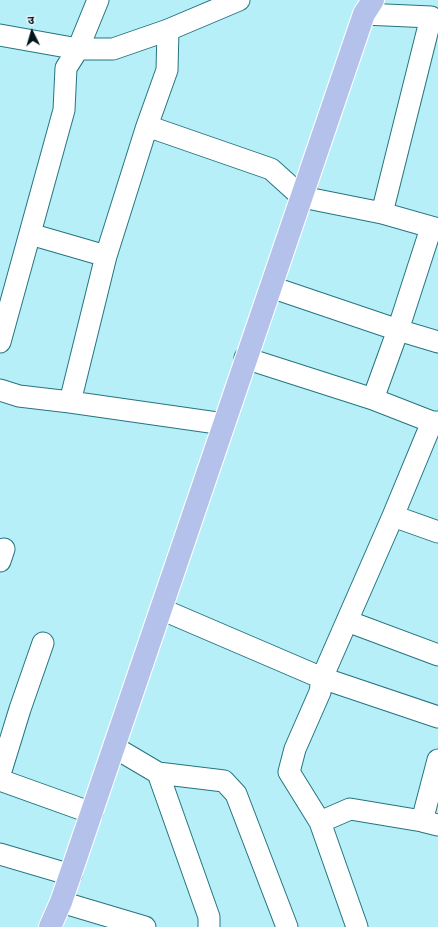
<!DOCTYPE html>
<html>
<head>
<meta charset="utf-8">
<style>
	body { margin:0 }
	#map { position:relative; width:438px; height:927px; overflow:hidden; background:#b7eff9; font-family:"Open Sans","Noto Sans Devanagari",sans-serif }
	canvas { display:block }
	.north { position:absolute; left:12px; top:12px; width:40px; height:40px; -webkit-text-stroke:3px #e3f5f8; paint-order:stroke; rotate:355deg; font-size:11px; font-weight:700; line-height:16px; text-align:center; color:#02171b }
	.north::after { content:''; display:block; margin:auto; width:14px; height:18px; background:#02171b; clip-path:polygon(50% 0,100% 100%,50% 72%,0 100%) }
</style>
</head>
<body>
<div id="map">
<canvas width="438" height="927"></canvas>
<div class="north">उ</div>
</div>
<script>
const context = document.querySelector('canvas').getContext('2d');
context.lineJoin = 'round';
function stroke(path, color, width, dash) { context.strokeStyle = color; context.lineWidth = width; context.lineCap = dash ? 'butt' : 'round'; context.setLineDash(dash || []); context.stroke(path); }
const minor = new Path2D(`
	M 98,0 L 78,49 L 113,49 L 168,30 L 239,0
	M 364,14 L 431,17 L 438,21
	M 168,30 L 167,70 L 147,126 L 271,169 L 302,197 L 382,213 L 438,229
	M 0,35 L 78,49 L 66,68 L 64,110 L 0,342
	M 382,213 L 431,17
	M 30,234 L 106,256
	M 271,287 L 398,330 L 438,342
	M 245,358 L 373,399 L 432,422 L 438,422
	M 0,390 L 19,396 L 70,402 L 224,424
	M 373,399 L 398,330 L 431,228
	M 70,402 L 106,256 L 147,126
	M 393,516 L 438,532
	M 0,561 L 4,549
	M 161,609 L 322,678 L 438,717
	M 347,621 L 438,655
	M 114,747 L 158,773 L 224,781 L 236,794 L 287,927
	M 158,773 L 209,917 L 209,927
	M 0,774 L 20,709 L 43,643
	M 0,780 L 92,813
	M 422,821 L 438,760
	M 320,822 L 350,809 L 422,821 L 438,825
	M 0,854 L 71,875
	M 61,902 L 145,927
	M 357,927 L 320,822 L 289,772 L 295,749 L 320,692 L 322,678 L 393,516 L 432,422`);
const major = new Path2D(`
	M 50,927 L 61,902 L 364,14 L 373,0`);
stroke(minor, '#247581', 23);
stroke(major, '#fff', 24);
stroke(minor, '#fff', 21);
stroke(major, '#b4c2eb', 22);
</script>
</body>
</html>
